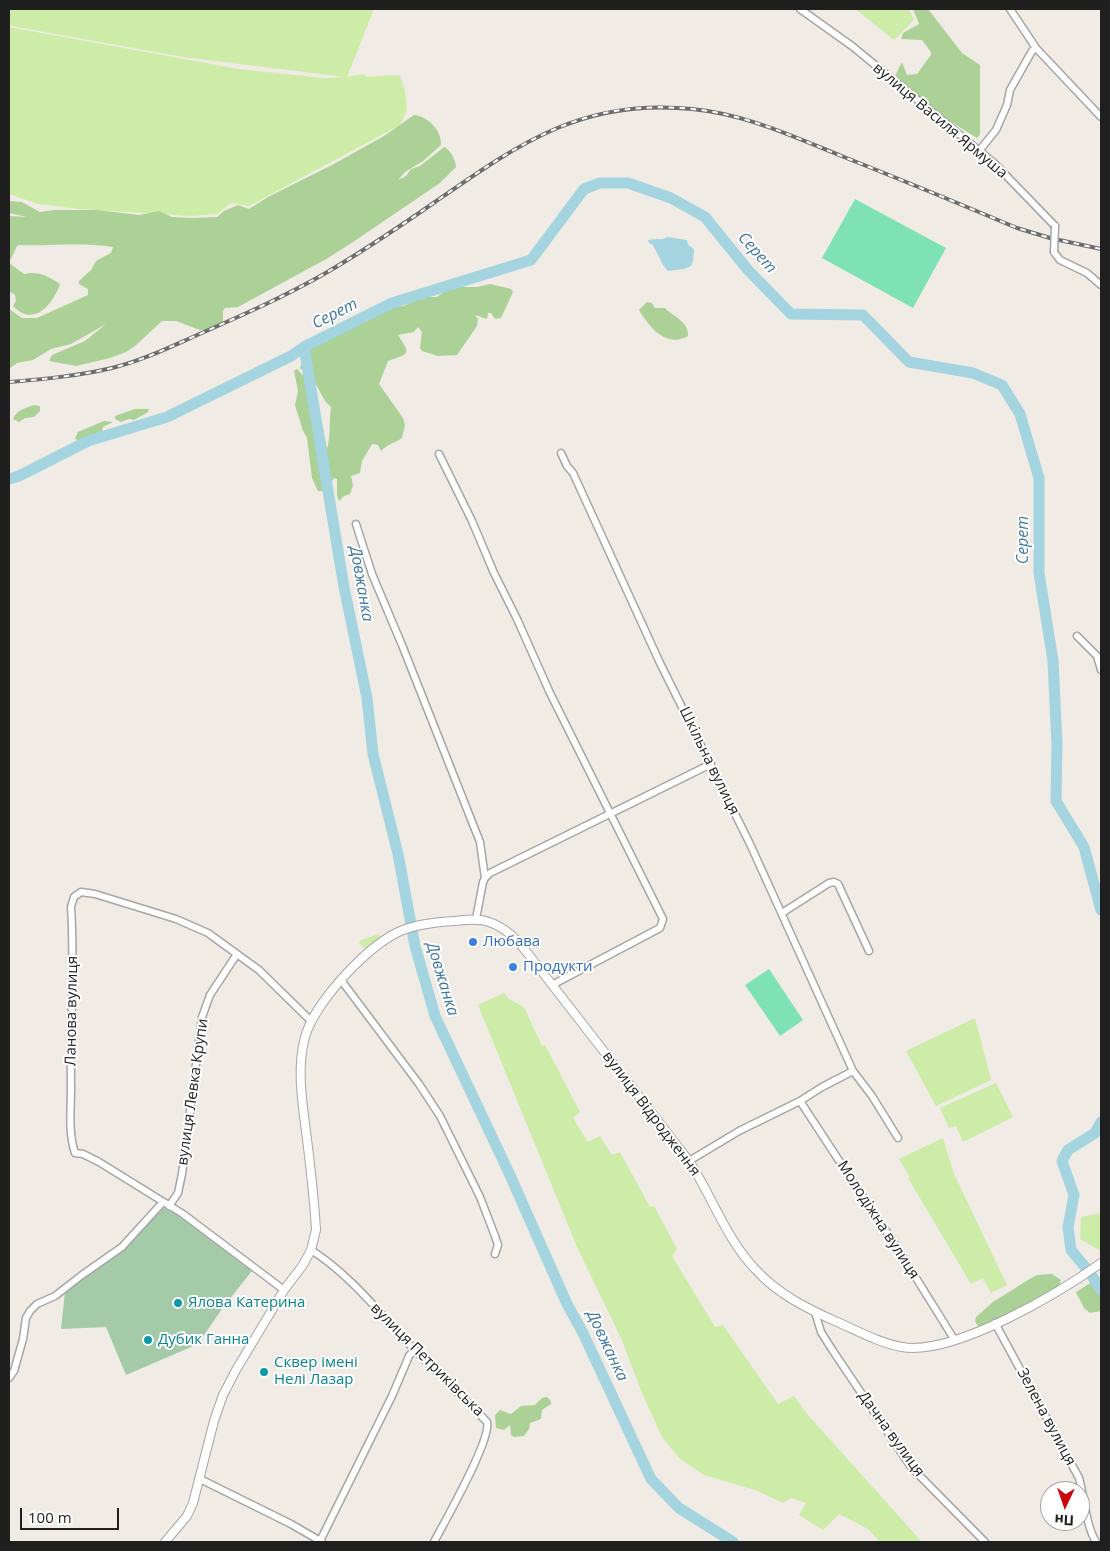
<!DOCTYPE html>
<html>
<head>
<meta charset="utf-8">
<style>
	body { margin:0 }
	#map { position:relative; width:1110px; height:1551px; overflow:hidden; background:#f0ebe4; font-family:"Open Sans",sans-serif }
	canvas { display:block }
	.frame { position:absolute; inset:0; border:10px solid #1f1f1f; pointer-events:none }
	.north { position:absolute; left:1040px; top:1481px; width:50px; height:50px; box-sizing:border-box; background:#fff; border:1px solid #a5a5a5; border-radius:50%; rotate:183deg; font-size:14px; font-weight:700; line-height:20px; text-align:center; color:#1f1f1f }
	.north::after { content:''; display:block; margin:auto; width:18px; height:22px; background:#cd000a; clip-path:polygon(50% 0,100% 100%,50% 72%,0 100%) }
	.scale { position:absolute; left:20px; top:1508px; width:99px; height:22px; box-sizing:border-box; border:2px solid #1f1f1f; border-top:0; padding-left:6px; font-size:15px; line-height:18px; white-space:nowrap; color:#1f1f1f; -webkit-text-stroke:4px #fff; paint-order:stroke }
</style>
</head>
<body>
<div id="map">
<canvas width="1110" height="1551"></canvas>
<div class="frame"></div>
<div class="north">Пн</div>
<div class="scale">100 m</div>
</div>
<script>
const context = document.querySelector('canvas').getContext('2d');
context.lineJoin = 'round';
function paint(path, color) { context.fillStyle = color; context.fill(path, 'evenodd'); }
function stroke(path, color, width, dash) { context.strokeStyle = color; context.lineWidth = width; context.lineCap = dash ? 'butt' : 'round'; context.setLineDash(dash || []); context.stroke(path); }
function drawText(font, color, halo, rows, align = 'center') {
  context.font = font + ' "Open Sans",sans-serif'; context.lineWidth = 4; context.setLineDash([]); context.textBaseline = 'middle'; context.strokeStyle = halo; context.fillStyle = color; for (const [text, x, y, turn = 0] of rows) {
    context.save(); context.translate(x, y); context.rotate((+turn || 0) * Math.PI / 180); context.textAlign = isNaN(turn) ? turn : align; if (halo) context.strokeText(text, 0, 0); context.fillText(text, 0, 0); context.restore();
  }
}
paint(new Path2D(`
	M 9,9 L 374,9 L 347,77 L 363,74 L 367,77 L 395,75 L 400,76 L 405,91 L 407,110 L 400,125 L 249,206 L 231,203 L 217,214 L 191,216 L 80,209 L 38,204 L 9,194 L 9,27 L 239,69 L 323,78 L 345,77 L 183,57 L 22,28 L 9,25 Z
	M 855,9 L 909,9 L 914,20 L 894,40 Z
	M 379,934 L 379,937 L 366,950 L 359,943 L 361,940 Z
	M 504,993 L 509,999 L 524,1007 L 542,1046 L 545,1045 L 580,1112 L 573,1118 L 588,1142 L 600,1136 L 612,1155 L 620,1152 L 650,1207 L 654,1206 L 677,1249 L 672,1256 L 715,1327 L 723,1325 L 778,1404 L 794,1396 L 808,1415 L 922,1542 L 880,1542 L 868,1529 L 839,1514 L 823,1530 L 799,1515 L 806,1503 L 791,1498 L 783,1503 L 758,1491 L 704,1475 L 679,1458 L 662,1437 L 642,1393 L 621,1338 L 577,1247 L 478,1005 Z
	M 975,1018 L 991,1080 L 936,1106 L 906,1051 Z
	M 996,1083 L 1013,1117 L 963,1142 L 956,1126 L 949,1128 L 940,1108 Z
	M 943,1138 L 954,1174 L 1007,1285 L 991,1293 L 983,1278 L 971,1284 L 908,1178 L 910,1177 L 899,1159 Z
	M 1101,1213 L 1101,1248 L 1099,1250 L 1080,1239 L 1081,1217 Z`), '#cdeca8');
paint(new Path2D(`
	M 913,9 L 928,9 L 962,53 L 980,65 L 980,135 L 977,138 L 940,115 L 895,76 L 902,62 L 907,75 L 917,74 L 931,55 L 931,52 L 922,40 L 901,39 L 903,33 L 919,24 Z
	M 414,115 C 428,116 442,131 441,145 L 423,161 L 405,172 L 398,180 L 406,176 L 411,169 L 420,166 L 443,148 L 445,147 C 452,153 455,159 456,167 L 440,183 L 353,242 L 328,258 L 238,307 L 225,308 L 223,311 L 223,323 L 207,330 L 200,330 L 176,321 L 162,321 L 135,346 L 126,352 L 110,358 L 76,366 L 49,361 L 52,355 L 85,341 L 106,324 L 71,344 L 51,349 L 33,360 L 17,363 L 9,369 L 9,309 L 22,318 L 37,318 L 88,295 L 88,289 L 79,284 L 79,281 L 91,270 L 96,261 L 111,253 L 113,247 C 83,242 51,246 20,245 L 17,246 L 11,259 L 9,258 L 9,216 L 27,217 L 9,213 L 9,201 L 22,202 L 40,212 L 54,210 L 97,210 L 139,215 L 159,211 L 172,217 L 193,218 L 217,217 L 224,211 L 238,205 L 249,209 L 268,197 L 332,165 L 384,136 Z
	M 9,263 L 24,274 C 39,271 47,276 60,284 C 53,304 34,328 13,306 L 16,301 L 15,295 L 9,291 Z
	M 490,284 L 511,289 L 513,292 L 501,318 L 495,319 L 491,313 L 488,313 L 487,319 L 475,315 L 478,319 L 477,326 L 457,355 L 438,356 L 422,351 L 420,348 L 422,332 L 418,327 L 414,332 L 398,335 C 411,355 410,353 388,361 L 379,384 L 403,418 L 405,425 L 402,438 C 395,443 386,445 381,451 L 378,445 L 372,444 L 362,461 L 360,473 L 351,476 L 353,485 L 350,494 L 344,496 L 339,501 L 337,495 L 337,479 L 334,478 L 326,491 L 318,491 L 312,478 L 307,438 L 303,431 L 295,405 L 298,391 L 294,371 L 297,369 L 312,385 L 320,413 L 327,449 C 331,437 329,421 331,407 L 325,401 L 313,379 L 300,368 L 311,344 L 334,333 L 344,323 L 367,322 L 382,307 L 404,306 L 420,297 L 437,297 L 451,287 L 477,287 Z
	M 647,302 L 652,303 L 655,308 L 665,308 C 674,317 689,322 688,336 C 666,348 650,328 639,310 Z
	M 34,405 L 40,406 L 40,411 L 34,417 L 25,418 L 19,422 L 13,419 C 16,410 26,408 34,405 Z
	M 135,409 L 149,409 L 148,412 L 134,420 L 129,419 L 121,422 L 115,419 L 115,416 Z
	M 104,421 L 113,422 L 103,427 L 101,435 L 83,442 L 75,439 L 78,432 Z
	M 1052,1274 L 1061,1280 L 1056,1297 L 987,1329 L 978,1326 L 975,1321 L 976,1317 L 993,1302 L 1028,1280 L 1037,1275 Z
	M 1092,1282 L 1101,1293 L 1101,1311 L 1090,1313 L 1084,1308 L 1076,1292 Z
	M 547,1397 L 551,1401 L 551,1404 L 542,1410 L 541,1419 L 530,1423 L 529,1429 L 524,1436 L 514,1437 L 511,1435 L 510,1425 L 504,1430 L 496,1428 L 495,1415 L 500,1410 L 511,1414 L 521,1406 L 535,1405 L 542,1398 Z`), '#abd197');
paint(new Path2D(`
	M 162,1207 L 176,1214 L 206,1236 L 252,1271 L 224,1306 L 198,1344 L 126,1375 L 106,1327 L 61,1329 L 65,1292 L 121,1250 Z`), '#a4caa8');
paint(new Path2D(`
	M 855,199 L 946,248 L 913,308 L 822,258 Z
	M 769,969 L 803,1020 L 780,1036 L 745,985 Z`), '#7fe2b7');
paint(new Path2D(`
	M 667,237 L 687,240 L 688,245 L 694,249 L 693,261 L 691,266 L 684,269 L 668,271 L 663,265 L 653,245 L 649,243 L 648,240 C 655,238 661,241 667,237 Z`), '#a3d4df');
stroke(new Path2D(`
	M 304,347 L 344,587 L 367,698 L 373,754 L 398,854 L 415,946 L 435,1016 L 509,1173 L 567,1304 L 582,1331 L 651,1479 L 679,1508 L 733,1542
	M 9,479 L 19,476 L 88,441 L 167,417 L 291,356 L 304,347 L 392,303 L 531,260 L 584,189 L 600,183 L 628,183 L 671,198 L 705,217 L 748,270 L 791,314 L 863,315 L 909,362 L 973,373 L 1002,385 L 1020,414 L 1039,478 L 1039,573 L 1053,661 L 1057,744 L 1056,801 L 1084,847 L 1101,910
	M 1101,1122 L 1095,1133 L 1068,1150 L 1062,1161 L 1074,1195 L 1068,1227 L 1071,1250 L 1090,1273 L 1101,1290`), '#a3d4df', 11);
const minor = new Path2D(`
	M 800,9 L 852,46 L 994,163 L 1055,226
	M 1010,9 L 1036,48 L 1101,117
	M 979,151 L 996,130 L 1007,105 L 1010,90 L 1032,51 L 1036,48
	M 1054,252 L 1060,260 L 1087,273 L 1101,285
	M 561,453 L 567,466 L 573,473 L 660,663 L 750,844 L 853,1071 L 872,1096 L 898,1138
	M 439,454 L 472,521 L 494,573 L 517,619 L 550,693 L 663,919 L 660,928 L 552,985
	M 356,524 L 372,574 L 402,645 L 480,842 L 485,878
	M 1077,636 L 1097,656 L 1101,670
	M 782,913 L 829,883 L 834,882 L 838,884 L 869,951
	M 476,919 L 483,882 L 485,878 L 490,873 L 711,764
	M 341,980 L 419,1084 L 440,1116 L 480,1197 L 495,1236 L 498,1245 L 495,1254
	M 800,1101 L 853,1182 L 895,1244 L 954,1339
	M 689,1161 L 739,1131 L 800,1101 L 822,1087 L 853,1071
	M 169,1206 L 178,1193 L 182,1174 L 202,1017 L 210,995 L 237,954
	M 311,1250 C 348,1273 379,1312 408,1343 C 434,1370 461,1395 487,1422 C 492,1439 444,1523 434,1542
	M 284,1290 L 183,1214 L 99,1162 L 83,1154 L 75,1153 C 68,1132 71,1110 71,1088 C 70,1027 75,967 71,907 L 74,897 L 81,892 L 95,894 L 134,906 L 176,919 L 208,933 L 259,970 L 311,1021
	M 815,1312 L 821,1332 L 833,1351 L 911,1467 L 985,1542
	M 995,1323 L 1079,1478 C 1085,1499 1085,1523 1096,1542
	M 9,1378 L 14,1371 L 23,1339 L 26,1318 L 30,1311 L 37,1304 L 55,1296 L 82,1275 L 122,1247 L 163,1202
	M 200,1479 L 291,1524 L 322,1542
	M 320,1541 L 392,1396 L 409,1356 L 414,1350`);
const tertiary = new Path2D(`
	M 165,1542 L 187,1516 L 193,1503 L 214,1421 L 223,1395 L 236,1370 L 284,1290 L 303,1265 L 311,1250 L 316,1230 L 315,1215 C 313,1190 310,1164 307,1139 C 303,1107 296,1069 305,1037 C 315,1002 369,943 403,930 C 418,924 438,922 455,921 C 466,920 478,918 489,922 C 507,928 518,941 529,955 L 689,1161 C 712,1196 726,1239 756,1270 C 778,1294 806,1308 835,1321 C 856,1330 879,1343 902,1347 C 954,1356 1059,1293 1101,1263`);
stroke(minor, '#a6a6a6', 9);
stroke(tertiary, '#a6a6a6', 10);
stroke(minor, '#fff', 6);
stroke(tertiary, '#fff', 8);
const rail = new Path2D(`
	M 9,382 C 44,379 78,376 112,368 C 141,361 168,348 195,336 C 238,317 282,298 324,274 C 362,252 399,227 435,202 C 520,143 583,98 692,109 C 746,114 794,137 844,157 C 902,180 960,204 1017,228 L 1050,238 L 1101,249`);
stroke(rail, '#6d6d6d', 4);
stroke(rail, '#fff', 2, [5.5]);
const minorBridge = new Path2D(`
	M 1054,252 L 1055,226`);
stroke(minorBridge, '#a6a6a6', 9, []);
stroke(minorBridge, '#fff', 6);
for (const [x, y, r, color] of [
	[473,942,5,"#3f7fe0"],
	[513,967,5,"#3f7fe0"],
	[178,1303,5,"#0f9aa8"],
	[148,1340,5,"#0f9aa8"],
	[264,1372,5,"#0f9aa8"]
]) { const dot = new Path2D(); dot.arc(x, y, r, 0, 2 * Math.PI); context.fillStyle = color; context.fill(dot); stroke(dot, '#fff', 2); }
drawText('15px', '#1f1f1f', '#fff', [
	["вулиця Василя Ярмуша",940,121,40],
	["Шкільна вулиця",709,761,64],
	["Ланова вулиця",72,1011,-89],
	["вулиця Левка Крупи",193,1092,-82],
	["вулиця Відродження",651,1114,53],
	["Молодіжна вулиця",878,1220,57],
	["вулиця Петриківська",427,1360,45],
	["Зелена вулиця",1046,1417,62],
	["Дачна вулиця",891,1434,54]
]);
drawText('15px', '#366cbe', '#fff', [
	["Любава",483,942],
	["Продукти",523,967]
], 'left');
drawText('15px', '#0d838f', '#fff', [
	["Ялова Катерина",188,1303],
	["Дубик Ганна",158,1340],
	["Сквер імені",274,1363],
	["Нелі Лазар",274,1380]
], 'left');
drawText('italic 16px', '#4277a3', '#fff', [
	["Серет",757,253,48],
	["Серет",335,314,-27],
	["Серет",1023,540,-90],
	["Довжанка",361,584,80],
	["Довжанка",442,979,73],
	["Довжанка",607,1346,65]
]);
</script>
</body>
</html>
